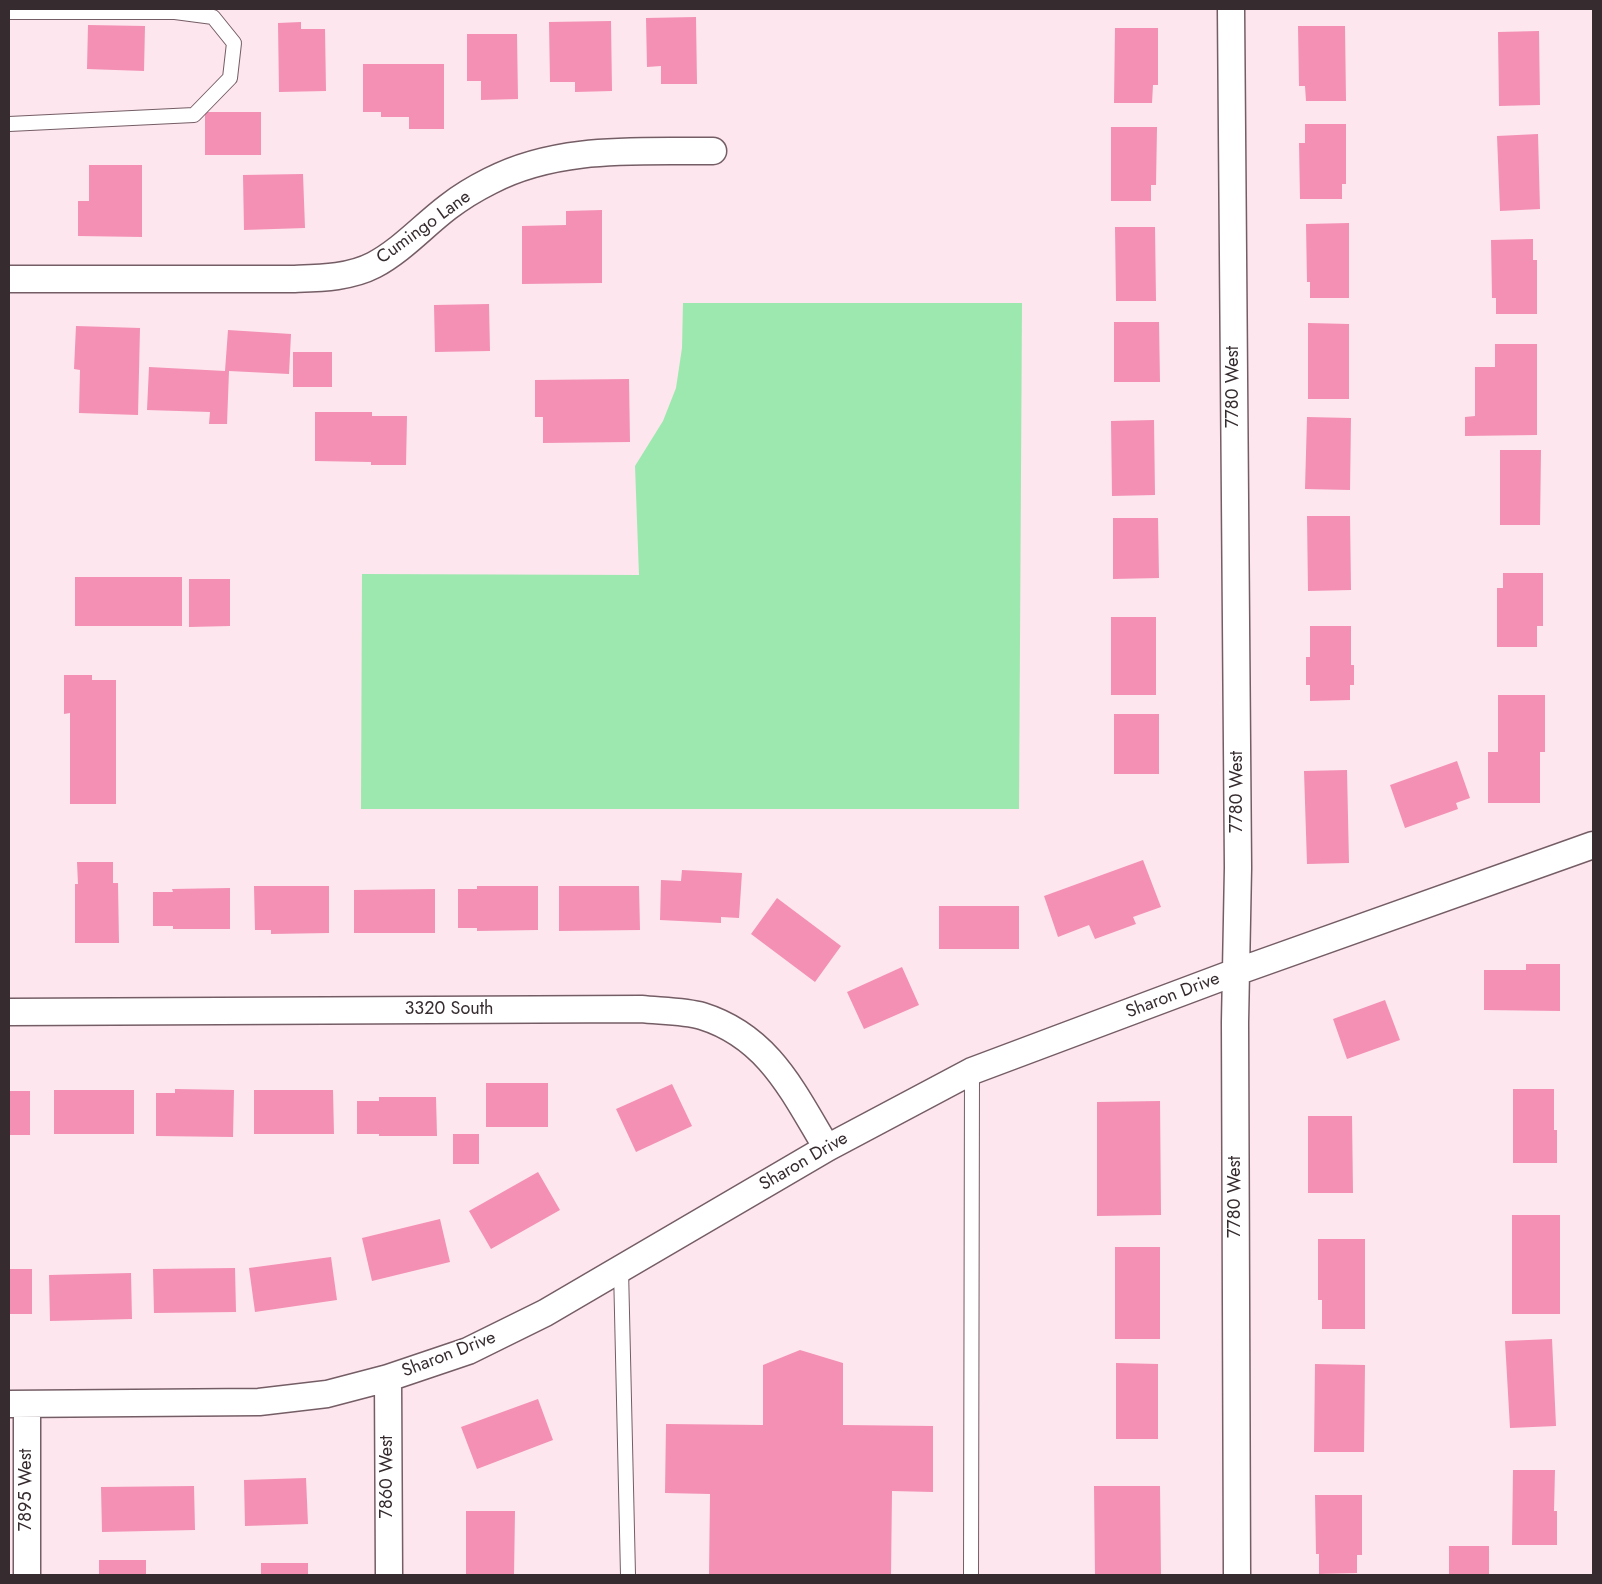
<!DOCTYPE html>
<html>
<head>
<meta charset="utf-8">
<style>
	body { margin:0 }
	#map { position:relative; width:1602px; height:1584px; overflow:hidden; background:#fde6ed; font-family:Jost,sans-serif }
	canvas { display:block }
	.frame { position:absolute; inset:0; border:10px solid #362c2f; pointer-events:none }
</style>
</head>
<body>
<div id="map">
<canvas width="1602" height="1584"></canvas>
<div class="frame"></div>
</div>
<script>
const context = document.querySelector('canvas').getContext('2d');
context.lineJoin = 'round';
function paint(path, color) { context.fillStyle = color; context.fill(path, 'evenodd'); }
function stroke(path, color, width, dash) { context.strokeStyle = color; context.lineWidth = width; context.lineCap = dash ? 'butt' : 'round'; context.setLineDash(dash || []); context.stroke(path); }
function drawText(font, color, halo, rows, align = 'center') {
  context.font = font + ' Jost,sans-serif'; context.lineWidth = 4; context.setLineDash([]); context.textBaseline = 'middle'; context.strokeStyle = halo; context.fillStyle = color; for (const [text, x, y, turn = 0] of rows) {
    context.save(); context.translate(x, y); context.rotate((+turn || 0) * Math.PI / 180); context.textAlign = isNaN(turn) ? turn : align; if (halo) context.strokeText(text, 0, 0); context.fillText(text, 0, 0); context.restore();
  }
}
paint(new Path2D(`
	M 683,303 L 1022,303 L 1019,809 L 361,809 L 362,574 L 639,575 L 635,466 L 663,421 L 676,388 L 682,348 Z`), '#9de8af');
paint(new Path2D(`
	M 696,17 L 697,84 L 661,84 L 661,66 L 647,67 L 646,18 Z
	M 611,21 L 612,91 L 575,92 L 575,82 L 550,82 L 549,22 Z
	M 301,22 L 301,29 L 325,29 L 326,91 L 279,92 L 278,23 Z
	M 88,25 L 145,26 L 144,71 L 87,69 Z
	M 1298,26 L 1345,26 L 1346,101 L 1306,101 L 1305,86 L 1299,86 Z
	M 1115,28 L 1158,28 L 1158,85 L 1153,85 L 1152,103 L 1114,103 Z
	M 1539,31 L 1540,105 L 1499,106 L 1498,32 Z
	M 467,34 L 517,34 L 518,99 L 481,100 L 481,81 L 467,81 Z
	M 363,64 L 444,64 L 444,129 L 409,129 L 409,117 L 381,117 L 381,112 L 363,112 Z
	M 205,112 L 261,112 L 261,155 L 205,155 Z
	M 1305,124 L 1346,124 L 1346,184 L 1342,184 L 1342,199 L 1300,199 L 1299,143 L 1305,143 Z
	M 1111,127 L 1157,127 L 1156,185 L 1151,185 L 1151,201 L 1111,201 Z
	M 1538,134 L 1540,209 L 1500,211 L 1497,136 Z
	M 89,165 L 142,165 L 142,237 L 78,236 L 78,201 L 89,201 Z
	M 303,174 L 305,228 L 244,230 L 243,175 Z
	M 602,210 L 602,283 L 522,284 L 522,226 L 566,225 L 566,211 Z
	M 1349,223 L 1349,298 L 1310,298 L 1310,282 L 1307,282 L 1306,224 Z
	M 1115,227 L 1155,227 L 1156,301 L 1116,301 Z
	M 1533,239 L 1533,260 L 1537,260 L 1537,314 L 1496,314 L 1496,298 L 1492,298 L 1491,240 Z
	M 489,304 L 490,351 L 435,352 L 434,305 Z
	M 1114,322 L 1159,322 L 1160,382 L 1114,382 Z
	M 1308,323 L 1349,324 L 1349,399 L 1308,399 Z
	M 76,326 L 140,328 L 138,415 L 79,413 L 80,370 L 74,369 Z
	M 228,330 L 291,334 L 289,374 L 229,371 L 227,424 L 209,424 L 210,412 L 147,410 L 149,367 L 225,371 Z
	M 1495,344 L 1537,344 L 1537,435 L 1465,436 L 1465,417 L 1475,416 L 1475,367 L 1495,367 Z
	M 293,352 L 332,352 L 332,387 L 293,387 Z
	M 629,379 L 630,442 L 543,443 L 543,417 L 535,417 L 535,380 Z
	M 315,412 L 372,412 L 372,416 L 407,416 L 406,465 L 371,465 L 371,462 L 315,461 Z
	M 1307,417 L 1351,418 L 1350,490 L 1305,489 Z
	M 1154,420 L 1155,495 L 1112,496 L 1111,421 Z
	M 1500,450 L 1541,450 L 1540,525 L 1500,525 Z
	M 1307,516 L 1350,516 L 1351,590 L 1308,591 Z
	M 1113,518 L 1158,518 L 1159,578 L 1113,579 Z
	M 1503,573 L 1543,573 L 1543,626 L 1537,626 L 1537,647 L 1497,647 L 1497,588 L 1503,588 Z
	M 75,577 L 182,577 L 182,626 L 75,626 Z
	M 189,579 L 230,579 L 230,626 L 189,627 Z
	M 1111,617 L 1156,617 L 1156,695 L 1111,695 Z
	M 1310,626 L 1351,626 L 1351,665 L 1354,665 L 1354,685 L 1350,685 L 1350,700 L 1310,701 L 1310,685 L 1306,685 L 1306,657 L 1310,657 Z
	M 64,675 L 92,675 L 92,680 L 116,680 L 116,804 L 70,804 L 70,713 L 64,714 Z
	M 1498,695 L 1545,695 L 1545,752 L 1540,752 L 1540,803 L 1488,803 L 1488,752 L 1498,752 Z
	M 1114,714 L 1159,714 L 1159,774 L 1114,774 Z
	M 1457,761 L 1470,798 L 1456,803 L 1458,809 L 1405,828 L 1390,785 Z
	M 1347,770 L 1349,863 L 1307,864 L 1304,771 Z
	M 1143,860 L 1161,907 L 1133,917 L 1136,924 L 1095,939 L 1089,925 L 1058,937 L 1044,896 Z
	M 77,862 L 113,862 L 113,883 L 118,883 L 119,943 L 75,943 L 75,884 L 78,884 Z
	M 682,870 L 742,873 L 739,918 L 721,917 L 721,923 L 660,920 L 661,880 L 681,881 Z
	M 254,886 L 329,886 L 329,933 L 271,934 L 271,930 L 255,930 Z
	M 477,886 L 538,886 L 538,930 L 477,931 L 477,928 L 458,928 L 458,889 L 477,889 Z
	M 559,886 L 639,886 L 640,930 L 559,931 Z
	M 230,888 L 230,929 L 173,929 L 173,926 L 153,926 L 153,892 L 173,892 L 172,889 Z
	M 435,889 L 435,933 L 354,933 L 354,890 Z
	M 777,898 L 841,946 L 815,982 L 751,934 Z
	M 939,906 L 1019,906 L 1019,949 L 939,949 Z
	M 1526,964 L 1560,964 L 1560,1011 L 1484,1010 L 1484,970 L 1526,970 Z
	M 902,967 L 919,1005 L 864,1029 L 847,992 Z
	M 1385,1000 L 1400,1040 L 1347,1059 L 1333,1019 Z
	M 486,1083 L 548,1083 L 548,1127 L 486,1127 Z
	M 672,1084 L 692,1126 L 636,1152 L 616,1109 Z
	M 175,1089 L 234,1090 L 233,1137 L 156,1136 L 156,1093 L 175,1093 Z
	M 1513,1089 L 1554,1089 L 1554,1130 L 1557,1130 L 1557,1163 L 1513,1163 Z
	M 54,1090 L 134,1090 L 134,1134 L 54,1134 Z
	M 254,1090 L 333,1090 L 334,1134 L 254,1134 Z
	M 9,1091 L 30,1091 L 30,1135 L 9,1135 Z
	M 379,1097 L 436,1097 L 437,1136 L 379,1136 L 379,1134 L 357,1134 L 357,1101 L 379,1101 Z
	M 1160,1101 L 1161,1215 L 1097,1216 L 1097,1102 Z
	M 1308,1116 L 1352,1116 L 1353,1193 L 1308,1193 Z
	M 453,1134 L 479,1134 L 479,1164 L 453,1164 Z
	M 538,1172 L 560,1210 L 491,1249 L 469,1211 Z
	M 1512,1215 L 1560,1215 L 1560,1314 L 1512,1314 Z
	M 440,1219 L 450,1262 L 372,1281 L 362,1238 Z
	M 1318,1239 L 1365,1239 L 1365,1329 L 1322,1329 L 1322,1300 L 1318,1300 Z
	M 1115,1247 L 1160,1247 L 1160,1339 L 1115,1339 Z
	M 331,1257 L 337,1300 L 255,1312 L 249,1268 Z
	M 235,1268 L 236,1312 L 154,1313 L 153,1269 Z
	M 9,1269 L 32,1269 L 32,1314 L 9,1314 Z
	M 131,1273 L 132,1319 L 50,1321 L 49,1275 Z
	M 1552,1339 L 1556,1426 L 1510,1428 L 1505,1341 Z
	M 800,1350 L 843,1363 L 843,1425 L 933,1426 L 933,1492 L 892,1491 L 891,1575 L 709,1575 L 710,1494 L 665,1493 L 666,1424 L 763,1425 L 763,1365 Z
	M 1116,1363 L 1158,1364 L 1158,1439 L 1116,1439 Z
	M 1315,1364 L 1365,1365 L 1364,1452 L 1314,1452 Z
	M 538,1399 L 553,1440 L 477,1469 L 461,1427 Z
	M 1513,1470 L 1555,1470 L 1554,1511 L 1557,1511 L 1557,1545 L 1512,1545 Z
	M 306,1478 L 308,1524 L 245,1526 L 244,1480 Z
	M 194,1486 L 195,1530 L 102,1532 L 101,1487 Z
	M 1094,1486 L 1160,1486 L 1161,1575 L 1095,1575 Z
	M 1315,1495 L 1362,1495 L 1362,1555 L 1357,1555 L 1357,1573 L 1319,1574 L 1319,1554 L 1316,1554 Z
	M 466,1511 L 515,1511 L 514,1575 L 466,1575 Z
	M 1449,1546 L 1489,1546 L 1489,1575 L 1449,1575 Z
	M 99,1560 L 146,1560 L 146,1575 L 99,1575 Z
	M 261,1563 L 308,1563 L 308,1575 L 261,1575 Z`), '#f390b4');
const lane = new Path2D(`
	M 9,12 L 175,12 L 213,17 L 234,43 L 230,78 L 194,115 L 9,124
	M 621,1269 L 628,1575
	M 971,1575 L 972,1071`);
const street = new Path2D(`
	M 1231,9 L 1238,868 L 1235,1022 L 1237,1575
	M 9,279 L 292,279 C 319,278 349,278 374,265 C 402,250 423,226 448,207 C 461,197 476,188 490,181 C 559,145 639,152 713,151
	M 9,1012 L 641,1009 C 659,1011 685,1011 702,1016 C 769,1037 793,1092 827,1148
	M 388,1378 L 389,1575
	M 9,1404 L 259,1402 L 327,1394 L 388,1378 L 468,1351 L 545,1313 L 827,1148 L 972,1071 L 1236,972 L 1593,845
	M 27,1404 L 27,1575`);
stroke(lane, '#755d65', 16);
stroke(street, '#755d65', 29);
stroke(lane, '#fff', 14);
stroke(street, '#fff', 26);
drawText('18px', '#362c2f', '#fff', [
	["Cumingo Lane",424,228,-36],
	["7780 West",1234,387,-90],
	["7780 West",1238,792,-90],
	["Sharon Drive",1173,996,-21],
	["3320 South",449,1010],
	["Sharon Drive",804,1162,-30],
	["7780 West",1236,1197,-90],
	["Sharon Drive",449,1355,-21],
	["7860 West",388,1477,-90],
	["7895 West",27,1490,-90]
]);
</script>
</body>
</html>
